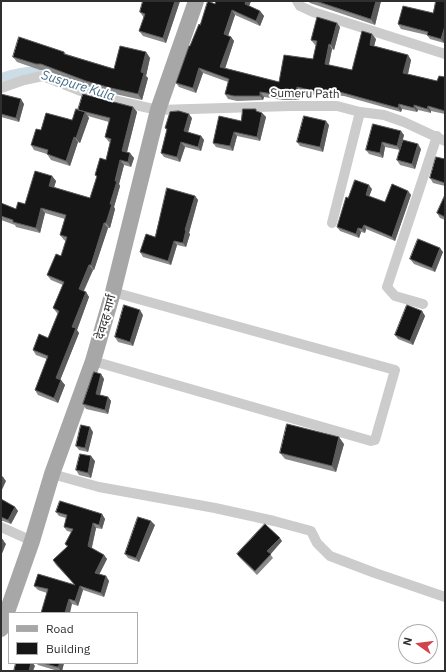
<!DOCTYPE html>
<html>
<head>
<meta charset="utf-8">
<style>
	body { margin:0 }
	#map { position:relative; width:446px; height:672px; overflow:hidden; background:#fff; font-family:"IBM Plex Sans",sans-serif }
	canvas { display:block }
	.frame { position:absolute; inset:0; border:2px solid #2f2f2f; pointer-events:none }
	.legend { position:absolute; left:8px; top:612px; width:130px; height:52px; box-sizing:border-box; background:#fff; border:1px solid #acacac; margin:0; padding:5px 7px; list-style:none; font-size:12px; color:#2f2f2f }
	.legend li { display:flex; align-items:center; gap:8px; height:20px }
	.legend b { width:20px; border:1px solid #acacac }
	.north { position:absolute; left:398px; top:624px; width:40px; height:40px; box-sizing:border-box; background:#fff; border:1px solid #acacac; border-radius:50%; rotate:284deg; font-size:11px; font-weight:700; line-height:16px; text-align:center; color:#2f2f2f }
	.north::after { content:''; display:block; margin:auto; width:14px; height:18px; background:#d4434b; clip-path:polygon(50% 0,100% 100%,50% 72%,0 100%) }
</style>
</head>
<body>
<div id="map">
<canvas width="446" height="672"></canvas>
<div class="frame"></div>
<ul class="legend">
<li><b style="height:5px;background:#a7a7a7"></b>Road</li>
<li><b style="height:11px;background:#161616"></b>Building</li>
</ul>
<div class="north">N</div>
</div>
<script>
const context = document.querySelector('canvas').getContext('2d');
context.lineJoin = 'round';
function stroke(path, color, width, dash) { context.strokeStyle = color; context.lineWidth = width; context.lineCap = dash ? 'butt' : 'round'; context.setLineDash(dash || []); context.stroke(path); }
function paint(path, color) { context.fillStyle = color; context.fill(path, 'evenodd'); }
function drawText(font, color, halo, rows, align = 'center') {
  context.font = font + ' "IBM Plex Sans","Noto Sans Devanagari",sans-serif'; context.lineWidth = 4; context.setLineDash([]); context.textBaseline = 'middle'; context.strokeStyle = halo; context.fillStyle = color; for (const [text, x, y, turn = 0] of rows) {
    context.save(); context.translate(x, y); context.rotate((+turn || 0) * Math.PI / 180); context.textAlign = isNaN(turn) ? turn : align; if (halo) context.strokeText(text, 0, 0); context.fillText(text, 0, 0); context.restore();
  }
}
stroke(new Path2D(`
	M 1,80 C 12,75 30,72 42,74`), '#ccdde8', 13);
stroke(new Path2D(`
	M 297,1 L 300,6 L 313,12 L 445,54
	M 1,88 L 24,80 L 43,76 L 81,91 L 113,100 L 158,110 L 291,106 L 337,106 L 360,112 L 384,115 L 404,122 L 445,141
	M 332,223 L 360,112
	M 423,304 L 395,296 L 387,287 L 437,136
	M 93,361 L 371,441 L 375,440 L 395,370 L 113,292
	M 52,474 L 99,487 L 215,508 L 274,521 L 311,531 L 317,543 L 330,556 L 375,573 L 445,597
	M 1,527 L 32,541`), '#ccc', 10);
stroke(new Path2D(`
	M 1,629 L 32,541 L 52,474 L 93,361 L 113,292 L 158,110 L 196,1`), '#a7a7a7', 16);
paint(new Path2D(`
	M 143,1 L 180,1 L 166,43 L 143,36 L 139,31 L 144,18 L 140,12 Z
	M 251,1 L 249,6 L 260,11 L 264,16 L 260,26 L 235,15 L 228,36 L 231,37 L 234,41 L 225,68 L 279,82 L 313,59 L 316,45 L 315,45 L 311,40 L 340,27 L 334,50 L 332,49 L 329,65 L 352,70 L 376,39 L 374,46 L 408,55 L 411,60 L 408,74 L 437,81 L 445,77 L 445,114 L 431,111 L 431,113 L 418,110 L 417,112 L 402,109 L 401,112 L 344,96 L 331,95 L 331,98 L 300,92 L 299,100 L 283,100 L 264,97 L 263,100 L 237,101 L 228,99 L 225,94 L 228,82 L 203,73 L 196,93 L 179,87 L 176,83 L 190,46 L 200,25 L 215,4 Z
	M 308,1 L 381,1 L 375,25 L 310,3 Z
	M 433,13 L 444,43 L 430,39 L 427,35 L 401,29 L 398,24 Z
	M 64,52 L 66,54 L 114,69 L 146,52 L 150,58 L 146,76 L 148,78 L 142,100 L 115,94 L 90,87 L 45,70 L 40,70 L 17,62 L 13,57 Z
	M 1,94 L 24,104 L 19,122 L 1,117 Z
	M 133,107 L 137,112 L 127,152 L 134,158 L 131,167 L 124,165 L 119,184 L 120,186 L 114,207 L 115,209 L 110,228 L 108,228 L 94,270 L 93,270 L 84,291 L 86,292 L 89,297 L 77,330 L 79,333 L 60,380 L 65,385 L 58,403 L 38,395 L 35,390 L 47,359 L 36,355 L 33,350 L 48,338 L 58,314 L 57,313 L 53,308 L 63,285 L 51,280 L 47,275 L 61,256 L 66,241 L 64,240 L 60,235 L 65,219 L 45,213 L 40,233 L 16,227 L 15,225 L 1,220 L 1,203 L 16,209 L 25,204 L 52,176 L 56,181 L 54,187 L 90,198 L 97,177 L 95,175 L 106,160 L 110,142 L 109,142 L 105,137 L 109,122 L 88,116 L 89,118 L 80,143 L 78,142 L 70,166 L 51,160 L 47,154 L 34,150 L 31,145 L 41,130 L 72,120 L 78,110 Z
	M 258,112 L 262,113 L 266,117 L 260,141 L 237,136 L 233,151 L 216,147 L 213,143 L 241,121 Z
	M 192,118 L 188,132 L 201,136 L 204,140 L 201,151 L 185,147 L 180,162 L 164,157 L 161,153 L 167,130 L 165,128 Z
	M 373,124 L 404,135 L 400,150 L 421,149 L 415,169 L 400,165 L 397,160 L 400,150 L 385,147 L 383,158 L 369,154 L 366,150 Z
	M 329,125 L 323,152 L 300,146 L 297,142 Z
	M 445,159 L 445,186 L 433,183 L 430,178 Z
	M 372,189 L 369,197 L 385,202 L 408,191 L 411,195 L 395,241 L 366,229 L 365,233 L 361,232 L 359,238 L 340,231 L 337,227 L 348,198 Z
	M 445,195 L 445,220 L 440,218 L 437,213 Z
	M 195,196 L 198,200 L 189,233 L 190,234 L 186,247 L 177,245 L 171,265 L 143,257 L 140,252 L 155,237 Z
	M 443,252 L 435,272 L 414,264 L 410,259 Z
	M 422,311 L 425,316 L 413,345 L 398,339 L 395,335 Z
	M 143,315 L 133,346 L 118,342 L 115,337 Z
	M 101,374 L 104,379 L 100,395 L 108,397 L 111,401 L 108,414 L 86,409 L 83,404 Z
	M 93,432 L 88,452 L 79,450 L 76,446 Z
	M 344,444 L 336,472 L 285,459 L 280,453 Z
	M 95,461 L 91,478 L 79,475 L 76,470 Z
	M 1,499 L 15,507 L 18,511 L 11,524 L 3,521 L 1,521 Z
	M 56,512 L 102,514 L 105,519 L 102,529 L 96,528 L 92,548 L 104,555 L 107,559 L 99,574 L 106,576 L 109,581 L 104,597 L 83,590 L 78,606 L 72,604 L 47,593 L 38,590 L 34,586 L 74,584 L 56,565 L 53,560 L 67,547 L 65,544 L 71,532 L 67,531 L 64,527 L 66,518 L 59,516 Z
	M 155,525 L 139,562 L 128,558 L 125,554 Z
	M 282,541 L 270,554 L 273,558 L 257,575 L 239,557 L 237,554 Z
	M 36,663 L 64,663 L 62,671 L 58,671 L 38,665 Z`), '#8a8a8a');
paint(new Path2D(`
	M 175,1 L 180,1 L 166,43 L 163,38 Z
	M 246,1 L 251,1 L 248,9 L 245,4 Z
	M 376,1 L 381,1 L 375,25 L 371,19 Z
	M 232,10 L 235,15 L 227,39 L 224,34 Z
	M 260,11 L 264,16 L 260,26 L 256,21 Z
	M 337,23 L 340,27 L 334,50 L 331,45 Z
	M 445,26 L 445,41 L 444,43 L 441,39 Z
	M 372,34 L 376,39 L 373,50 L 370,45 Z
	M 231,37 L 234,41 L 224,72 L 220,67 Z
	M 329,44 L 332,49 L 328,68 L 325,64 Z
	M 146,52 L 150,58 L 146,76 L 148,78 L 142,100 L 138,94 L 141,72 Z
	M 408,55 L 411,60 L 407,78 L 403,73 Z
	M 199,68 L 203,73 L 196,93 L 193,88 Z
	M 297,87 L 300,92 L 299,100 L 296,95 Z
	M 328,90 L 331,95 L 331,98 L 327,94 Z
	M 260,92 L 264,97 L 263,100 L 260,96 Z
	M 21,99 L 24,104 L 19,122 L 16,118 Z
	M 399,104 L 402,109 L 401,112 L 398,108 Z
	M 414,105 L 418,110 L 417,112 L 414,108 Z
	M 428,106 L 431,111 L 431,113 L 427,109 Z
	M 133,107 L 137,112 L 126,156 L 122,151 Z
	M 85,112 L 89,118 L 80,143 L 76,138 Z
	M 262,113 L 266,117 L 260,141 L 257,137 Z
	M 189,114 L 192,118 L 187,136 L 184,131 Z
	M 326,121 L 329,125 L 323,152 L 320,147 Z
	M 401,131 L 404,135 L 400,150 L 397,146 Z
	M 234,132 L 237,136 L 233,151 L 230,146 Z
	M 201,136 L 204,140 L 201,151 L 198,147 Z
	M 74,137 L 78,142 L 70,166 L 66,161 Z
	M 181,142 L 185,147 L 180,162 L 177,157 Z
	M 382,142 L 385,147 L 383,158 L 380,153 Z
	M 418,144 L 421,149 L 415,169 L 412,164 Z
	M 130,153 L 134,158 L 131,167 L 128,162 Z
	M 120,160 L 124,165 L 119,184 L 120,186 L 114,207 L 115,209 L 110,228 L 106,223 Z
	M 52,176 L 56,181 L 53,191 L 49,186 Z
	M 369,185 L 372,189 L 368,199 L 366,195 Z
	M 408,191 L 411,195 L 395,241 L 392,237 Z
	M 195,196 L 198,200 L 189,233 L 190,234 L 186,247 L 183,243 L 185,230 Z
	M 41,208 L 45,213 L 40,233 L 36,228 Z
	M 104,223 L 108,228 L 94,270 L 91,265 Z
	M 364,225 L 366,229 L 365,233 L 362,229 Z
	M 358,228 L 361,232 L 359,238 L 356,234 Z
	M 174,241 L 177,245 L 171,265 L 168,261 Z
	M 440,248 L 443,252 L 435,272 L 432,268 Z
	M 89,265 L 93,270 L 82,294 L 79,289 Z
	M 86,292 L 89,297 L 77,330 L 79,333 L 59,383 L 56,378 L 72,327 Z
	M 140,310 L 143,315 L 133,346 L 130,342 Z
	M 422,311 L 425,316 L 413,345 L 410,341 Z
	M 101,374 L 104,379 L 99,398 L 96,394 Z
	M 61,380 L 65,385 L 58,403 L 54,398 Z
	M 108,397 L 111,401 L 108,414 L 105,410 Z
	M 90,427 L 93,432 L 88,452 L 85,448 Z
	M 339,437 L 344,444 L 336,472 L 332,466 Z
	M 91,456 L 95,461 L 91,478 L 88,473 Z
	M 3,477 L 6,481 L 1,492 L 1,482 Z
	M 15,507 L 18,511 L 11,524 L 8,520 Z
	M 102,514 L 105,519 L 102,529 L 99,525 Z
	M 151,521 L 155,525 L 139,562 L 136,558 Z
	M 93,523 L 96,528 L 91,550 L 88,546 Z
	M 280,538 L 282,541 L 270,555 L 267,551 Z
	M 3,540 L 6,544 L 1,556 L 1,545 Z
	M 104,555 L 107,559 L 98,577 L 95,573 Z
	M 106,576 L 109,581 L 104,597 L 101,593 Z
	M 80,586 L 83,590 L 78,606 L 75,601 Z
	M 69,599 L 72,604 L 70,613 L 65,613 Z
	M 31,663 L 33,663 L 35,666 L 33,671 L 29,671 Z
	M 60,663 L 64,663 L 62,671 L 61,671 L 58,667 Z`), '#5c5c5c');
const building = new Path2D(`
	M 143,1 L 175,1 L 163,38 L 139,31 L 145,14 L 140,12 Z
	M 208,1 L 215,4 L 216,1 L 246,1 L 245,4 L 260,11 L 256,21 L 232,10 L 224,34 L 231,37 L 220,67 L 279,82 L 284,55 L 313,59 L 317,41 L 311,40 L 317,17 L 337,23 L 331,45 L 329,44 L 325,64 L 352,70 L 362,31 L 372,34 L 370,45 L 408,55 L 403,73 L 437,81 L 439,76 L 445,77 L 445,111 L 428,106 L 427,109 L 414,105 L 414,108 L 399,104 L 398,108 L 340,92 L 328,90 L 327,94 L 297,87 L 296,95 L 280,95 L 260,92 L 260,96 L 234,96 L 225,94 L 229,79 L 199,68 L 193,88 L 176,83 L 189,46 L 190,46 L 199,24 L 200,25 Z
	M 316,1 L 376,1 L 371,19 Z
	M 436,1 L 440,1 L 445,2 L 445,26 L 441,39 L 427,35 L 428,32 L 398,24 L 403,6 L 433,13 Z
	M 19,37 L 64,52 L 64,54 L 114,69 L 120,46 L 146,52 L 141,72 L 144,73 L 138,94 L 111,88 L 86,81 L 41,64 L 36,64 L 13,57 Z
	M 1,94 L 21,99 L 16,118 L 1,114 Z
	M 83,94 L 133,107 L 122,151 L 130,153 L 128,162 L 120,160 L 115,181 L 117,181 L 110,204 L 112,204 L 106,223 L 104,223 L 91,265 L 89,265 L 79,289 L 86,292 L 72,327 L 76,328 L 56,378 L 61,380 L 54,398 L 35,390 L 48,356 L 33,350 L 39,334 L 48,338 L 59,311 L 53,308 L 64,282 L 47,275 L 56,254 L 61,256 L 67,237 L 60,235 L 66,215 L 41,208 L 36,228 L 13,222 L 13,220 L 1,216 L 1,203 L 16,209 L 18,202 L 25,204 L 35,171 L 52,176 L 49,186 L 90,198 L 97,176 L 95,175 L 100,158 L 106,160 L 111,139 L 105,137 L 110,118 L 78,110 Z
	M 76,109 L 85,112 L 76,138 L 74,137 L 66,161 L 47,154 L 48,150 L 31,145 L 36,129 L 41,130 L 46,113 L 72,120 Z
	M 243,109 L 256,109 L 256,111 L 262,113 L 257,137 L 234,132 L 230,146 L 213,143 L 219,116 L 241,121 Z
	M 179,111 L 189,114 L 184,131 L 201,136 L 198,147 L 181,142 L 177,157 L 161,153 L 167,129 L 165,128 L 170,112 Z
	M 304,116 L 326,121 L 320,147 L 297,142 Z
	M 373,124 L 401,131 L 397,146 L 382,142 L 380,153 L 366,150 Z
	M 403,140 L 418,144 L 412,164 L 397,160 Z
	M 436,157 L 445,159 L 445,183 L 430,178 Z
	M 355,180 L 369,185 L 366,195 L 385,202 L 392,184 L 408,191 L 392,237 L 364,225 L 362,229 L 358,228 L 356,234 L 337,227 L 346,197 L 348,198 Z
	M 167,188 L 195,196 L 185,230 L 186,230 L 183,243 L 174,241 L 168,261 L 140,252 L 146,234 L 155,237 Z
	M 445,195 L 445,217 L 437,213 Z
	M 418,239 L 440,248 L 432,268 L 410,259 Z
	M 124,305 L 140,310 L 130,342 L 115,337 Z
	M 407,305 L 422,311 L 410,341 L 395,335 Z
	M 94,372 L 101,374 L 96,394 L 108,397 L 105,410 L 83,404 Z
	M 287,424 L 339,437 L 332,466 L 280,453 Z
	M 81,425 L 90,427 L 85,448 L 76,446 Z
	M 80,454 L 91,456 L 88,473 L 76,470 Z
	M 1,477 L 3,477 L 1,482 Z
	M 1,499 L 15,507 L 8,520 L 1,517 Z
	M 60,501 L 102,514 L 99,525 L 93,523 L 88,546 L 104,555 L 95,573 L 106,576 L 101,593 L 80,586 L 75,601 L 69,599 L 65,613 L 41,613 L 48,589 L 34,586 L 38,574 L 75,585 L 53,560 L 68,546 L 65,544 L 73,529 L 64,527 L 67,515 L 56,512 Z
	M 138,517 L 151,521 L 136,558 L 125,554 Z
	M 265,524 L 280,538 L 267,551 L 271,554 L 255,571 L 237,554 Z
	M 1,539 L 3,540 L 1,545 Z
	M 16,663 L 31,663 L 29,671 L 14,671 Z
	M 43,663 L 60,663 L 58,667 Z`);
paint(building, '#161616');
stroke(building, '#5c5c5c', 1);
drawText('12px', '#2f2f2f', '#fff', [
	["Sumeru Path",305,94,1],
	["देवदह मार्ग",106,317,-74]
]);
drawText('italic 13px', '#456d89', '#fff', [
	["Suspure Kula",78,86,17]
]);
</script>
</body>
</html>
